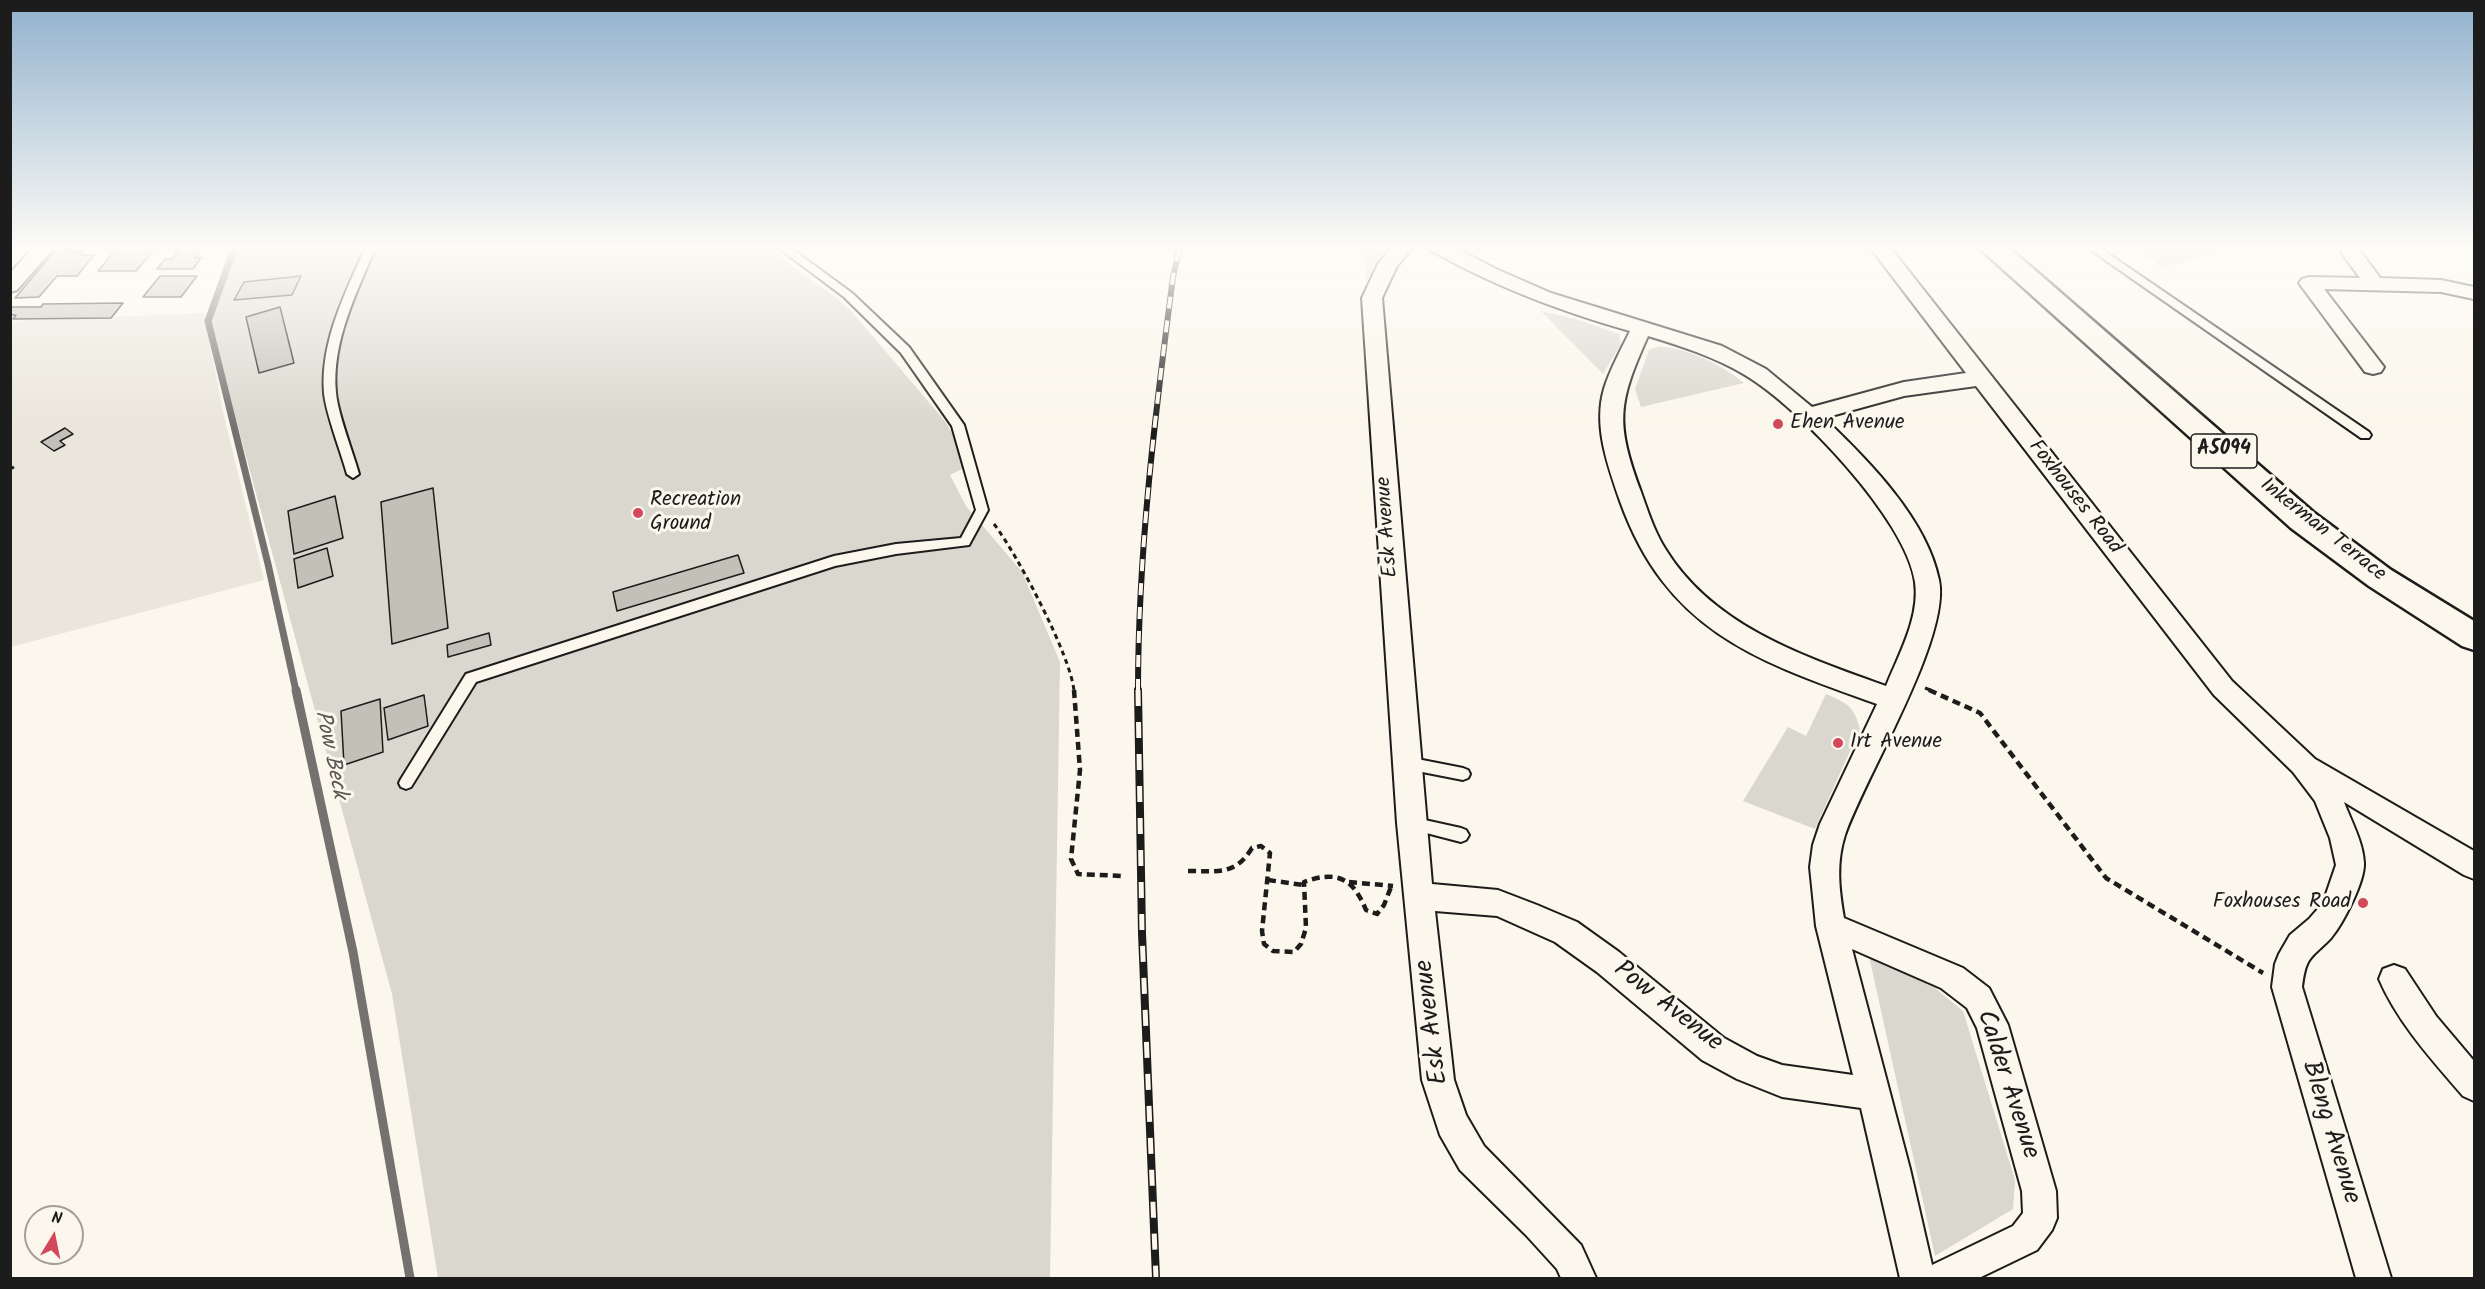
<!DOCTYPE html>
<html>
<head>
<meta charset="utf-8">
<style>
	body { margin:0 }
	#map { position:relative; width:2485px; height:1289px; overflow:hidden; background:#fbf7ec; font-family:Kalam,sans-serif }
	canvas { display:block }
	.frame { position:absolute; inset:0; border:12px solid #1c1c1c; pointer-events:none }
	.north { position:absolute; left:24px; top:1205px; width:60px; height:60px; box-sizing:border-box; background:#fbf7ec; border:2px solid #a29f99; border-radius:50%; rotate:10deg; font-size:16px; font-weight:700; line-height:24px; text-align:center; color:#1c1c1c }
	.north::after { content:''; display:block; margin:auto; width:21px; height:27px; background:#d1495b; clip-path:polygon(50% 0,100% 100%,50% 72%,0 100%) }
</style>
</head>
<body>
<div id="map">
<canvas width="2485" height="1289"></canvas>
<div class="frame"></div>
<div class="north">N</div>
</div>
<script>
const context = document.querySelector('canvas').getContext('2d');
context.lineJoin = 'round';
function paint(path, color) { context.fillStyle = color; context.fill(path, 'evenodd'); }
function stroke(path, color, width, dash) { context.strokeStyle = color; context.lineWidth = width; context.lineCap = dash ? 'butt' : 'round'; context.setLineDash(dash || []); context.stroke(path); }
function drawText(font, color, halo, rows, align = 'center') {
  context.font = font + ' Kalam,sans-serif'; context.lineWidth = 6; context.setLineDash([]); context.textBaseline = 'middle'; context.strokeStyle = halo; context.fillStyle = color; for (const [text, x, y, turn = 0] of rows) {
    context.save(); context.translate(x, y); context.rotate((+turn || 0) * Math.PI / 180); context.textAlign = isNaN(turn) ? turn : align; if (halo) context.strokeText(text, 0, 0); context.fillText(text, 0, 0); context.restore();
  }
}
paint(new Path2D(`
	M 204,313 L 223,412 L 264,580 L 11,647 L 10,321 Z`), '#eae6dc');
paint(new Path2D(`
	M 237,246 L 764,246 L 837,298 L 852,312 L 945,421 L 960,447 L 962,469 L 950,475 L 966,506 L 1022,572 L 1060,662 L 1050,1278 L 438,1278 L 392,994 L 210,324 L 222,278 Z
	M 1364,246 L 1390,246 L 1383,253 L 1366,282 Z
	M 2132,246 L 2235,246 L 2164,268 Z
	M 1541,311 L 1576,319 L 1619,334 L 1621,344 L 1603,374 Z
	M 1660,346 C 1692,350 1718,363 1744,383 L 1641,407 L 1635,389 L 1649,350 Z
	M 1826,694 C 1847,703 1854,706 1860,729 L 1815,829 L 1743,801 L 1788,727 L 1806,736 Z
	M 1869,956 L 1935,988 L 1963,1011 L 2015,1180 L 2013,1209 L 1935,1256 Z`), '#dad7ce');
stroke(new Path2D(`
	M 235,246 L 208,321 L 268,564 L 296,691`), '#74726e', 7);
stroke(new Path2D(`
	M 296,690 L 353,952 L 410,1278`), '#74726e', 9);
const building = new Path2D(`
	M 59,246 L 73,246 L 68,252 L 83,251 L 80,255 L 94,255 L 77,276 L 57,276 L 39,297 L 15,298 Z
	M 119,246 L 157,246 L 136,271 L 98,271 Z
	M 170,246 L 203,248 L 195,258 L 201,258 L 193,269 L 157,269 L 165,259 L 172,259 L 181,248 L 168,248 Z
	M 160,276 L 197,276 L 181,297 L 143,297 Z
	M 301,276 L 292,295 L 234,300 L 244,282 Z
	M 123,303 L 111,318 L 13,319 L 16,315 L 10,315 L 10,307 L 41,307 L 43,304 Z
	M 280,307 L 294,363 L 259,373 L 246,317 Z
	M 65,428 L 73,434 L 60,441 L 65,445 L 54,451 L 41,442 Z
	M 433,488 L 448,628 L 392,644 L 381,502 Z
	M 335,496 L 343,538 L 294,554 L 288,511 Z
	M 327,548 L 333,576 L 298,588 L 294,559 Z
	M 738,555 L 744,573 L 617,611 L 613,592 Z
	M 489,633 L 491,645 L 448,657 L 447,645 Z
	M 424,695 L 428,726 L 388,740 L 384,708 Z
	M 380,699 L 383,752 L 344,765 L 341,711 Z`);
paint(building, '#c3c0b8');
stroke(building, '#1c1c1c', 1.5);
const service = new Path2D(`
	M 366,246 L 376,246 C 357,292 331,342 336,393 C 338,415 353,452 359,474 L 353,478 L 347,474 C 341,452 326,414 324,393 C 320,341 346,292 366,246 Z
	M 776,246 L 788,246 L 852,293 L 909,347 L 964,425 L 988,510 L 969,545 L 896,554 L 835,566 L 476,682 L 411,787 L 406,789 L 401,787 L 399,783 L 401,779 L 466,674 L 834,556 L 896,544 L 961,538 L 976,510 L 952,426 L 901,353 L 844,297 Z
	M 2085,246 L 2097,246 L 2369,432 L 2371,435 L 2369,438 L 2361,438 Z
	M 1407,757 L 1463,768 L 1468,770 L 1470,774 L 1468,778 L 1463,780 L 1407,769 L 1402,767 L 1400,763 L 1402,759 Z
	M 1411,817 L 1461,828 L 1466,830 L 1469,835 L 1466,840 L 1461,842 L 1411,829 L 1406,828 L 1404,823 L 1406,818 Z`);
const minor = new Path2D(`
	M 35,246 L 56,246 L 17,290 L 10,292 L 10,273 Z
	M 1393,246 L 1414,246 L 1397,266 L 1382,298 L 1432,884 L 1498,890 L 1537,905 L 1577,922 L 1619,952 L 1724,1038 L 1757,1056 L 1782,1065 L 1853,1075 L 1816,926 L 1810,867 L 1813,845 L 1820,824 L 1877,704 C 1757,661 1667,632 1620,501 C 1608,466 1593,426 1604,389 C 1610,369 1621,350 1630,331 C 1559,311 1494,286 1430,250 L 1427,246 L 1452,246 L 1496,269 L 1551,293 L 1722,346 L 1766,369 L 1812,407 L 1904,382 L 1966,373 L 1869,246 L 1889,246 L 2232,681 L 2315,759 L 2474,851 L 2474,879 L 2464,875 L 2344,802 C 2351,821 2363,842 2364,863 C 2365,881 2343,924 2331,938 C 2311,959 2306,955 2302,987 L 2391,1278 L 2356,1278 L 2272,987 L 2275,964 L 2279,954 L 2290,935 L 2309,919 L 2323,903 L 2336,865 L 2330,838 L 2315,801 L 2293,772 L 2214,695 L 1976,386 L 1904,396 L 1824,418 C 1868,460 1927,519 1939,580 C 1951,637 1866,775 1845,835 C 1836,863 1839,889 1844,918 L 1963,968 L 1989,988 L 2008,1025 L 2056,1191 L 2057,1218 L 2052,1230 L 2037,1250 L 1979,1278 L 1900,1278 L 1861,1108 L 1782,1097 L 1737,1079 L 1702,1060 L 1597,972 L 1555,942 L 1497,916 L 1435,911 L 1454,1080 L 1466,1115 L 1484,1146 L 1581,1245 L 1596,1278 L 1561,1278 L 1557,1269 L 1526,1235 L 1460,1170 L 1440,1135 L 1422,1080 L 1397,823 L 1362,298 L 1378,264 ZM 1648,336 C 1681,346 1715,357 1745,375 C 1799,407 1906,519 1915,582 C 1920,617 1899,654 1886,686 C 1805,657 1714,627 1666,550 C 1655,533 1648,512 1641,492 C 1615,422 1618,403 1648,336 ZM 1852,949 L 1941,988 L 1967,1008 L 1977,1028 L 2022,1191 L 2023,1213 L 2013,1226 L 1932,1265 L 1910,1169 Z
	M 2351,246 L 2358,248 L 2380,278 L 2441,280 L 2474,287 L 2474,299 L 2441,292 L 2324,289 L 2384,367 L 2381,372 L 2373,374 L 2365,372 L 2299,283 L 2302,279 L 2309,277 L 2360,278 L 2341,252 L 2344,248 Z
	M 2394,965 L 2405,969 L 2436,1016 L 2474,1061 L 2474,1101 L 2463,1096 C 2432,1060 2398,1023 2379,979 L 2383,969 Z`);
const primary = new Path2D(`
	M 1977,246 L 2006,246 L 2015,253 L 2313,512 L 2391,570 L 2474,621 L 2474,650 L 2462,646 L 2369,586 L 2291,528 Z`);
stroke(service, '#1c1c1c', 4);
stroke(minor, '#1c1c1c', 4);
stroke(primary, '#1c1c1c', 5);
stroke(new Path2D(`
	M 10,469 L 14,467
	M 994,524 C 1017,554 1071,656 1074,691
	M 1925,688 L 1933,691`), '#1c1c1c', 3, [5, 4]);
stroke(new Path2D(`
	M 1074,690 L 1080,770 L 1071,859 L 1078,874 L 1122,876
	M 1929,690 L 1980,713 L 2106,878 L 2263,973
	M 1188,871 C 1217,871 1235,876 1252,848 L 1261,846 L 1270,853 L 1262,931 L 1264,944 L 1273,951 L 1294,952 L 1301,944 L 1306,928 L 1304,882 C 1337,870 1353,878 1366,910 L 1377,914 L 1384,905 L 1391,887
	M 1268,880 L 1303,885
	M 1349,882 L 1393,886`), '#1c1c1c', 4.5, [8, 5]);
paint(service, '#fbf7ec');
paint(minor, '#fbf7ec');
paint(primary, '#fbf7ec');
const railFar1 = new Path2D(`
	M 1138,691 C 1138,552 1155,415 1173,277 L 1180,246`);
const rail = new Path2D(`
	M 1138,690 L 1142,933 L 1156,1278`);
stroke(railFar1, '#1c1c1c', 6);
stroke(rail, '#1c1c1c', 8);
stroke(railFar1, '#fbf7ec', 4, [12]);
stroke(rail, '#fbf7ec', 5, [16]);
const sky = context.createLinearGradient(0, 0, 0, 427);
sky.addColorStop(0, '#91b1cd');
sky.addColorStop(0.58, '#fdfbf6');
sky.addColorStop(1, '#fdfbf600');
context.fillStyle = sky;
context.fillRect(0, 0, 2485, 427);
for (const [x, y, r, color] of [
	[1778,424,6,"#d1495b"],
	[638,513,6,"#d1495b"],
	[1838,743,6,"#d1495b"],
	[2363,903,6,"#d1495b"]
]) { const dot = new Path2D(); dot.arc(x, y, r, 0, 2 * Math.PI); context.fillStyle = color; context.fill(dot); stroke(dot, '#fbf7ec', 2); }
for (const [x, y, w] of [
	[2224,451,66]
]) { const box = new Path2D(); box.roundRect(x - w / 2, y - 17, w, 34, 4.5); context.fillStyle = '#fbf7ec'; context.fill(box); stroke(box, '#1c1c1c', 1.5); }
drawText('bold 20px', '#1c1c1c', null, [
	["A5094",2224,451]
]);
drawText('21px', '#1c1c1c', '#fbf7ec', [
	["Ehen Avenue",1790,424],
	["Recreation",650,501],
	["Ground",650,525],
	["Irt Avenue",1850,743],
	["Foxhouses Road",2351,903,"right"]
], 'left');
drawText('21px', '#1c1c1c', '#fbf7ec', [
	["Foxhouses Road",2074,498,52],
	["Esk Avenue",1389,527,-94],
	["Inkerman Terrace",2322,531,38]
]);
drawText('italic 22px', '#575653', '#fbf7ec', [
	["Pow Beck",329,755,78]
]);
drawText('26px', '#1c1c1c', '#fbf7ec', [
	["Pow Avenue",1667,1008,38],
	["Esk Avenue",1434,1022,-97],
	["Calder Avenue",2006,1085,72],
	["Bleng Avenue",2329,1133,73]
]);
</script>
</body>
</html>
